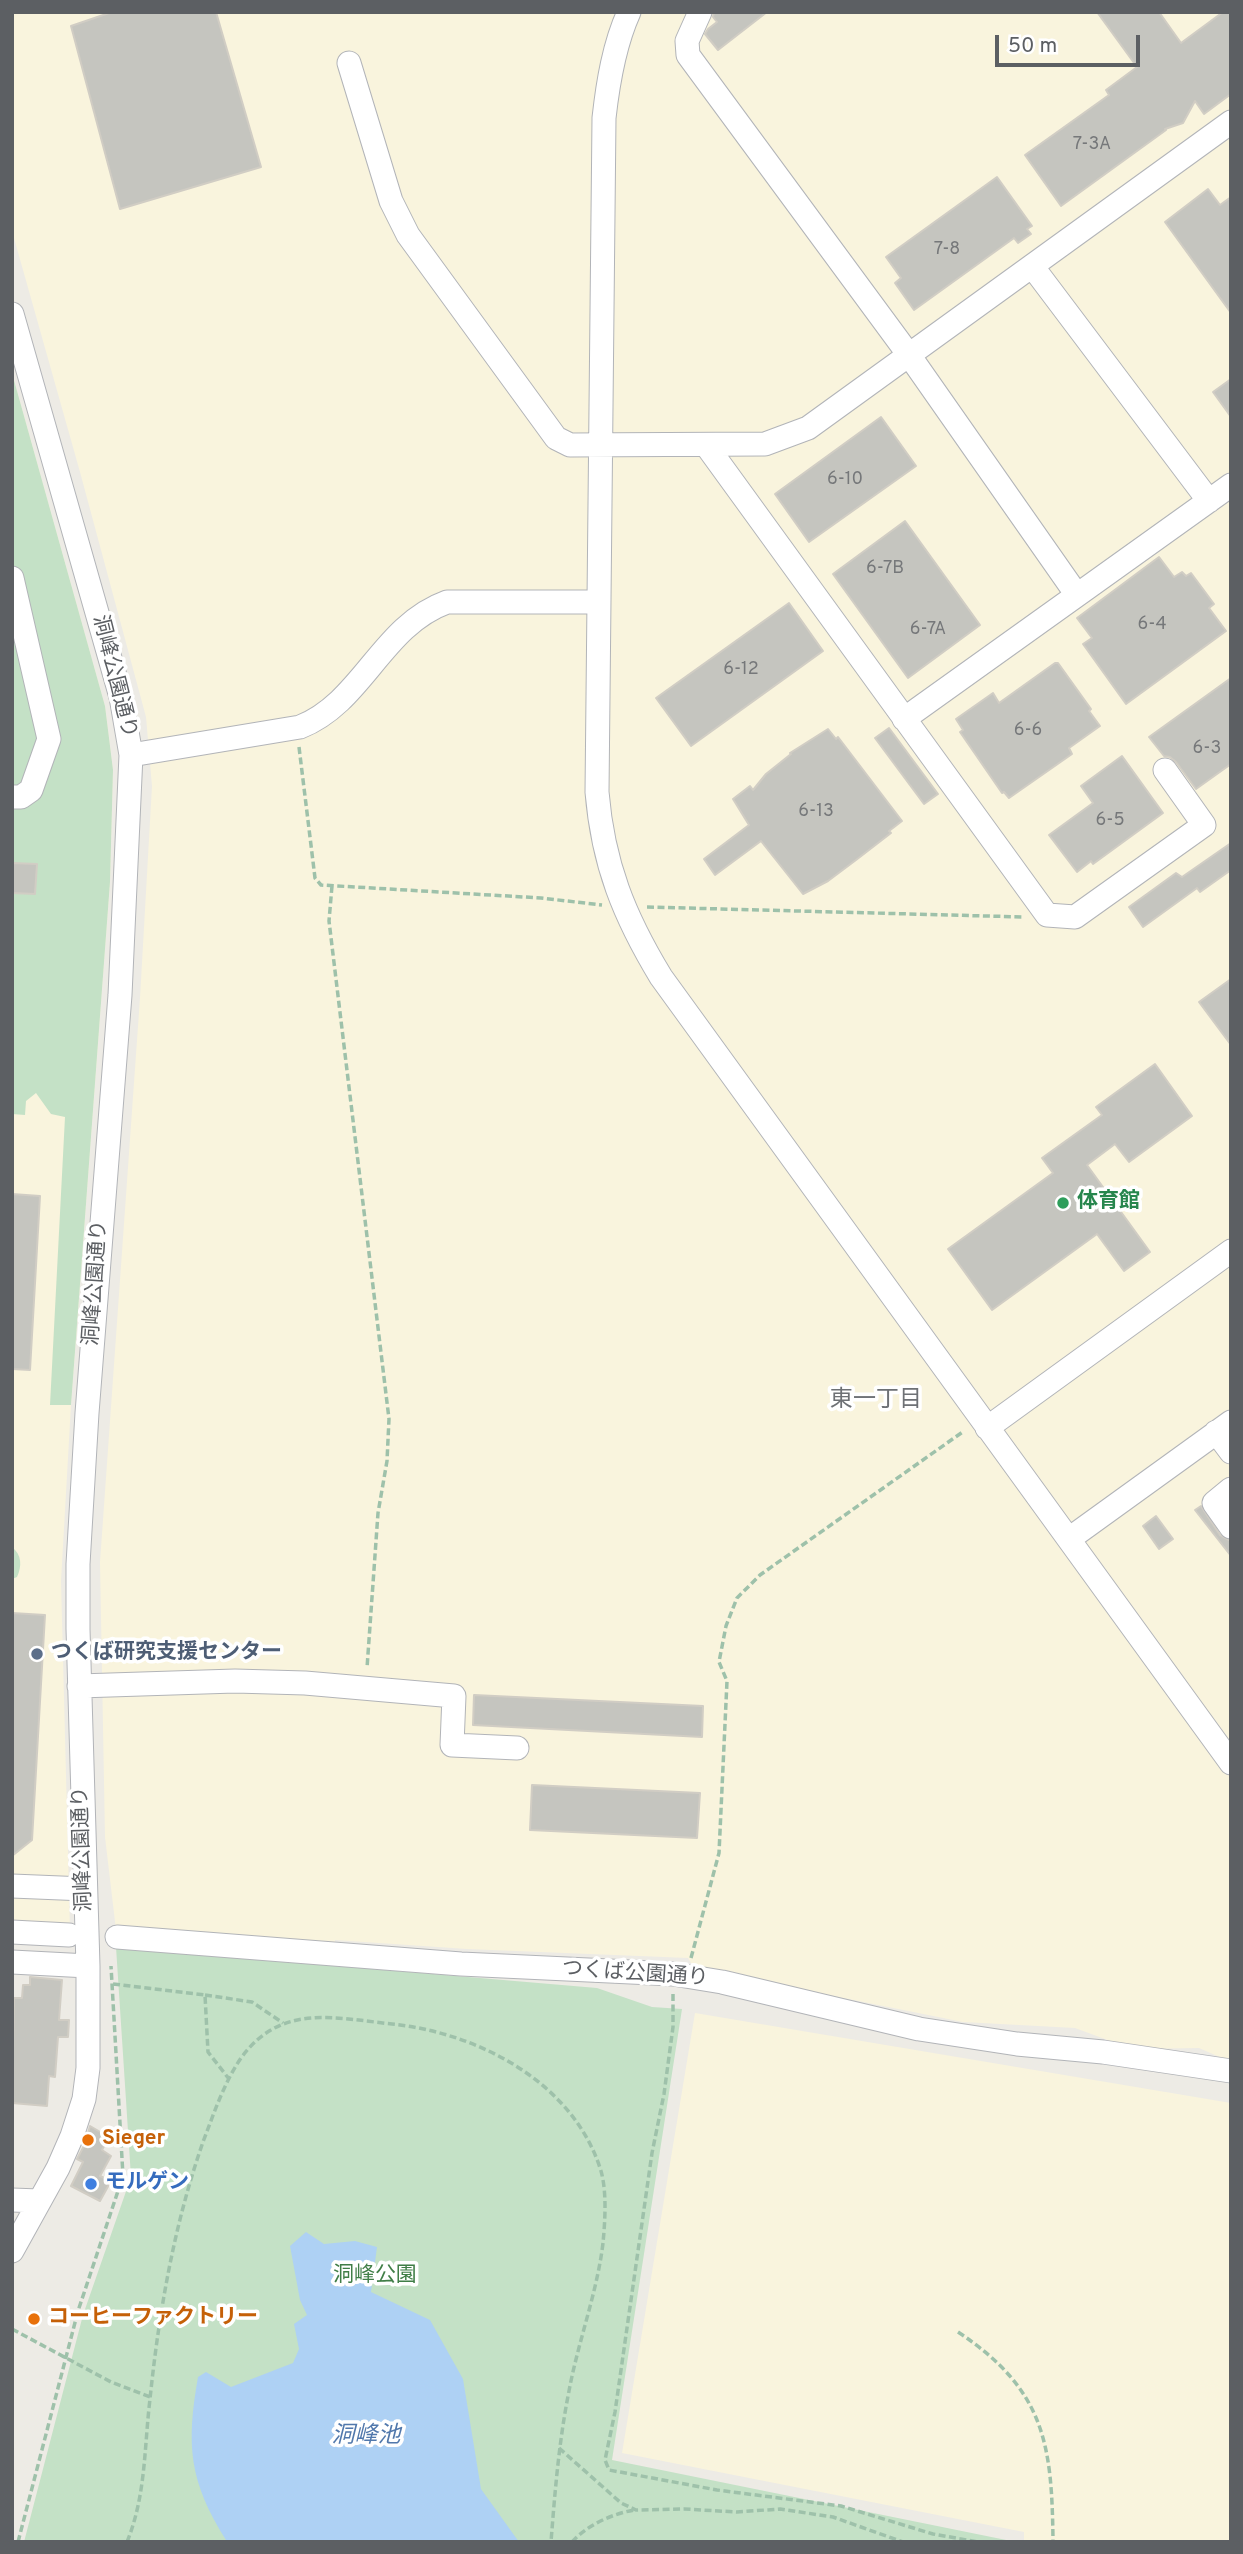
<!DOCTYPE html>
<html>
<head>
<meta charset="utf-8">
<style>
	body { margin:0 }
	#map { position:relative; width:1243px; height:2554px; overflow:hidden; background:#edebe5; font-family:Overpass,sans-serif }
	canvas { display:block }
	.frame { position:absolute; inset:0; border:14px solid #5c5f63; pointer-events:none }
	.scale { position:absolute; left:995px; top:35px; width:145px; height:32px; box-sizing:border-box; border:4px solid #5c5f63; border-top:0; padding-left:9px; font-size:21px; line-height:24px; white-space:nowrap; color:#5c5f63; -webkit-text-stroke:5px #fff; paint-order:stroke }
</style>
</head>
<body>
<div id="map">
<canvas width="1243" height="2554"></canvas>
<div class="frame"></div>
<div class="scale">50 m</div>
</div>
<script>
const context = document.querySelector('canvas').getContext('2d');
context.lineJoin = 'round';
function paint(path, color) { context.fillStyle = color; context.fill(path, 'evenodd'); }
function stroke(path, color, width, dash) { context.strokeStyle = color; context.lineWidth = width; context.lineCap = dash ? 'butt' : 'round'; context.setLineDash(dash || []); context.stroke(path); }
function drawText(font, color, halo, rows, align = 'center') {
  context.font = font + ' Overpass,"Noto Sans JP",sans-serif'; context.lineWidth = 7; context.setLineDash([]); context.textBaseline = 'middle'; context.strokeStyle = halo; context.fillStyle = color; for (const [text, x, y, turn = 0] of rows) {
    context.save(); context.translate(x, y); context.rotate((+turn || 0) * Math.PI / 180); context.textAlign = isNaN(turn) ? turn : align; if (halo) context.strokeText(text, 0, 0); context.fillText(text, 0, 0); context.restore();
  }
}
paint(new Path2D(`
	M 12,12 L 1231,12 L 1231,2062 L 1199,2048 L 1132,2049 L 1075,2028 L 963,2022 L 694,1968 L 688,1958 L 467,1949 L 335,1940 L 335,1945 L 116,1930 L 105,1837 L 100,1562 L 140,998 L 152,786 L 146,717 L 80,472 L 12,231 Z
	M 12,373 L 105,706 L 113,770 L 110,882 L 71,1405 L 61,1581 L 70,1931 L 12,1927 Z
	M 695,2013 L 1231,2103 L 1231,2542 L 1024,2542 L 1024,2532 L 622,2453 Z`), '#f9f4dd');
paint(new Path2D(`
	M 12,373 L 105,706 L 113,770 L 110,882 L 71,1405 L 50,1405 L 65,1117 L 51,1114 L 36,1093 L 26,1101 L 25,1115 L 12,1114 Z
	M 12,1547 C 22,1555 22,1566 17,1577 L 12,1579 Z
	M 116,1947 L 597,1988 L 652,2007 L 682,2009 L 612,2460 L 1016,2542 L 24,2542 L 83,2315 L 131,2177 Z`), '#c4e1c6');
paint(new Path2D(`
	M 306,2232 L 324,2244 L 355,2241 L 377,2247 L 371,2292 L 430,2320 L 463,2379 L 481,2489 L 519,2542 L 228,2542 L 226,2540 C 189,2481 186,2445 198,2377 L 206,2372 L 231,2387 L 293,2363 L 299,2349 L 294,2324 L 307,2315 L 300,2300 L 290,2246 Z`), '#aed1f4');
const building = new Path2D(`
	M 112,12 L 216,12 L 261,167 L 120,209 L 71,26 Z
	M 714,12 L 767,12 L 718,50 L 705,34 L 708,29 L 717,22 L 713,17 Z
	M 1097,12 L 1159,12 L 1181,43 L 1223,12 L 1231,12 L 1231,94 L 1204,114 L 1195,101 L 1183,123 L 1165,129 L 1166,130 L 1061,206 L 1025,155 L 1109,95 L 1106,90 L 1137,67 Z
	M 997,177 L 1032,226 L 1027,229 L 1031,234 L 1018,243 L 1014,238 L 914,310 L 895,283 L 901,278 L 886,257 Z
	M 1208,189 L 1220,205 L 1231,197 L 1231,313 L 1165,222 Z
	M 1231,379 L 1231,417 L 1213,392 Z
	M 881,417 L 916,466 L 809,542 L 775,494 Z
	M 905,521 L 980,625 L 908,678 L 833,574 Z
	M 1159,557 L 1174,577 L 1182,572 L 1186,576 L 1191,573 L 1214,604 L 1209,608 L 1226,631 L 1126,704 L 1083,644 L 1092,638 L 1077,618 Z
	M 789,603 L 823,651 L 691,746 L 656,698 Z
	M 1055,663 L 1058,663 L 1091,709 L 1089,711 L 1100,726 L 1069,748 L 1072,754 L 1009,798 L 1004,792 L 1002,793 L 960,732 L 963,730 L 956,719 L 993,693 L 999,703 Z
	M 1231,678 L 1231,764 L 1196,789 L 1176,762 L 1170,757 L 1164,756 L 1149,737 Z
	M 889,728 L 938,794 L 924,804 L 875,738 Z
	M 828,729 L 836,739 L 838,737 L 902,821 L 889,831 L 891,833 L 856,860 L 828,881 L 803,894 L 761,841 L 715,875 L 704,859 L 749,825 L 733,799 L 750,786 L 753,790 L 766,774 L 791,754 L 790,753 Z
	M 1122,756 L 1163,813 L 1093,864 L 1091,861 L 1077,872 L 1049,835 L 1093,803 L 1081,786 Z
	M 1231,843 L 1231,870 L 1200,892 L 1197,888 L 1143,927 L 1129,907 L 1176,873 L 1182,877 Z
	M 12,863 L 37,864 L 35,894 L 12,893 Z
	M 1231,979 L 1231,1045 L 1199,1002 Z
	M 1155,1064 L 1192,1116 L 1129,1162 L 1115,1144 L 1087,1165 L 1150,1252 L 1124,1271 L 1097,1234 L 992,1310 L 948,1249 L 1053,1173 L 1042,1158 L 1102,1115 L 1096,1107 Z
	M 12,1194 L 40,1196 L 30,1370 L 12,1369 Z
	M 1201,1506 L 1220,1535 L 1231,1541 L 1231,1556 L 1195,1510 Z
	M 1156,1516 L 1173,1539 L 1159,1549 L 1143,1526 Z
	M 12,1613 L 45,1615 L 32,1840 L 12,1856 Z
	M 474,1695 L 703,1706 L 702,1737 L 473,1725 Z
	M 532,1785 L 700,1793 L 697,1838 L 530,1830 Z
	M 30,1977 L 62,1980 L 59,2020 L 69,2020 L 68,2037 L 58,2037 L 55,2077 L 49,2076 L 47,2106 L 12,2103 L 14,1998 L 22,1998 L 23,1985 L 30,1985 Z
	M 90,2126 L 109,2137 L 102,2150 L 111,2156 L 100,2176 L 111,2181 L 100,2201 L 71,2186 L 83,2162 L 77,2159 L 85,2144 Z`);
paint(building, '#c5c5bf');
stroke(building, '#d1cdc4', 2);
const minor = new Path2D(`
	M 629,12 C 614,45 608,82 604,118 L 597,792 C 603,864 624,916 661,977 L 1231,1763
	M 700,12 L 687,41 L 688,55 L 909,355 L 1077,595
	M 349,63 L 391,201 L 408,235 L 556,438 L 570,445 L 765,444 L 808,428 L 1231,122
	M 1032,266 L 1209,501
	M 12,314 L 121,697 L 131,755 L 120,995 L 87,1413 L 78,1564 L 78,1629 L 88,1966 L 88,2068 L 84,2099 L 72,2136 L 58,2168 L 12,2251
	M 706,445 L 1047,915 L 1075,917 L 1204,825 L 1165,770
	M 12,578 L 49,739 L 31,790 L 21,797 L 12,797
	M 904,719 L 1231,485
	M 131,755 L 300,727 C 363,702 381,626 447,602 L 597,602
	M 987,1428 L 1231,1251
	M 1216,1432 L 1231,1452
	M 1231,1489 L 1214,1503 L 1231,1527
	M 1069,1539 L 1231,1422
	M 79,1686 L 235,1681 L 305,1683 L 454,1696 L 452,1745 L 517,1748
	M 12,1886 L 85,1889
	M 12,1932 L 69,1935
	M 117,1937 L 461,1964 L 673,1974 L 722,1982 L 919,2029 L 1017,2044 L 1103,2052 L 1231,2071
	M 12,1962 L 88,1966
	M 12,2200 L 39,2201`);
stroke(minor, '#b2b4b8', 25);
stroke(new Path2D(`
	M 299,747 L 315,878 L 321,885 L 541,898 L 602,905
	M 332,886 L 329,921 L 389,1419 L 387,1461 L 378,1513 L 367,1668
	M 647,907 L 1024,917
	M 691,1958 L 719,1853 L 727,1681 L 719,1662 L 726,1626 L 737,1598 L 760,1575 L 964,1431
	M 113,1984 L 205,1995 L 208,2052 L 229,2079
	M 673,1994 L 673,2027 L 664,2094 L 652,2153 L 615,2412 L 605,2460 L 609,2470 L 717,2490 L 841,2506 L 933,2534 L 978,2542
	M 205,1995 L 252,2002 L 283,2023
	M 12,2329 L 111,2382 L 150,2397
	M 958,2332 C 1045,2390 1052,2444 1053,2542
	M 559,2448 L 621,2503 L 636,2510 L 684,2509 L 737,2512 L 780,2509 L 833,2517 L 903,2542
	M 18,2542 L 78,2311 L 123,2176 L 111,1966
	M 127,2542 C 146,2495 144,2449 150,2399 C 159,2312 174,2225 203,2142 C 214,2113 224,2083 241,2058 C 281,2003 334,2018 392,2024 C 479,2033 574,2083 601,2171 C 607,2192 605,2222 603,2243 C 597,2293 578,2342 569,2391 C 559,2441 555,2491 551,2542
	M 572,2542 C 587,2525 612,2514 634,2510`), '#9ec1aa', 3.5, [7, 3.5]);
stroke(minor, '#fff', 23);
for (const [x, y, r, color] of [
	[1063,1203,7,"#2e9e5b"],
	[37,1654,7,"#5c6f8a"],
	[88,2140,7,"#e8710a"],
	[91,2184,7,"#3f7fe0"],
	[34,2319,7,"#e8710a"]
]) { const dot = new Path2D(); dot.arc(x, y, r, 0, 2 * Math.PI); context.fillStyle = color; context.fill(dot); stroke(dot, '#fff', 2.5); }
drawText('18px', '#76787a', null, [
	["7-3A",1092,145],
	["7-8",947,250],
	["6-10",845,480],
	["6-7B",885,569],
	["6-4",1152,625],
	["6-7A",928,630],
	["6-12",741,670],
	["6-6",1028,731],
	["6-3",1207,749],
	["6-13",816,812],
	["6-5",1110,821]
]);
drawText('21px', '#5c5f63', '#fff', [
	["洞峰公園通り",113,677,76],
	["洞峰公園通り",97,1283,-86],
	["洞峰公園通り",84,1849,-92],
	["つくば公園通り",635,1975,4]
]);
drawText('bold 21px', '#27864d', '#fff', [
	["体育館",1077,1203]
], 'left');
drawText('bold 21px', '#4e5e75', '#fff', [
	["つくば研究支援センター",51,1654]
], 'left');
drawText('bold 21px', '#c56008', '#fff', [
	["Sieger",102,2140],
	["コーヒーファクトリー",48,2319]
], 'left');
drawText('bold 21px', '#366cbe', '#fff', [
	["モルゲン",105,2184]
], 'left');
drawText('21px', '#407e47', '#fff', [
	["洞峰公園",375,2277]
]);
drawText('23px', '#6e7175', '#fff', [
	["東一丁目",876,1401]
]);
drawText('italic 23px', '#5178ac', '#fff', [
	["洞峰池",366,2437]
]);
</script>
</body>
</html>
